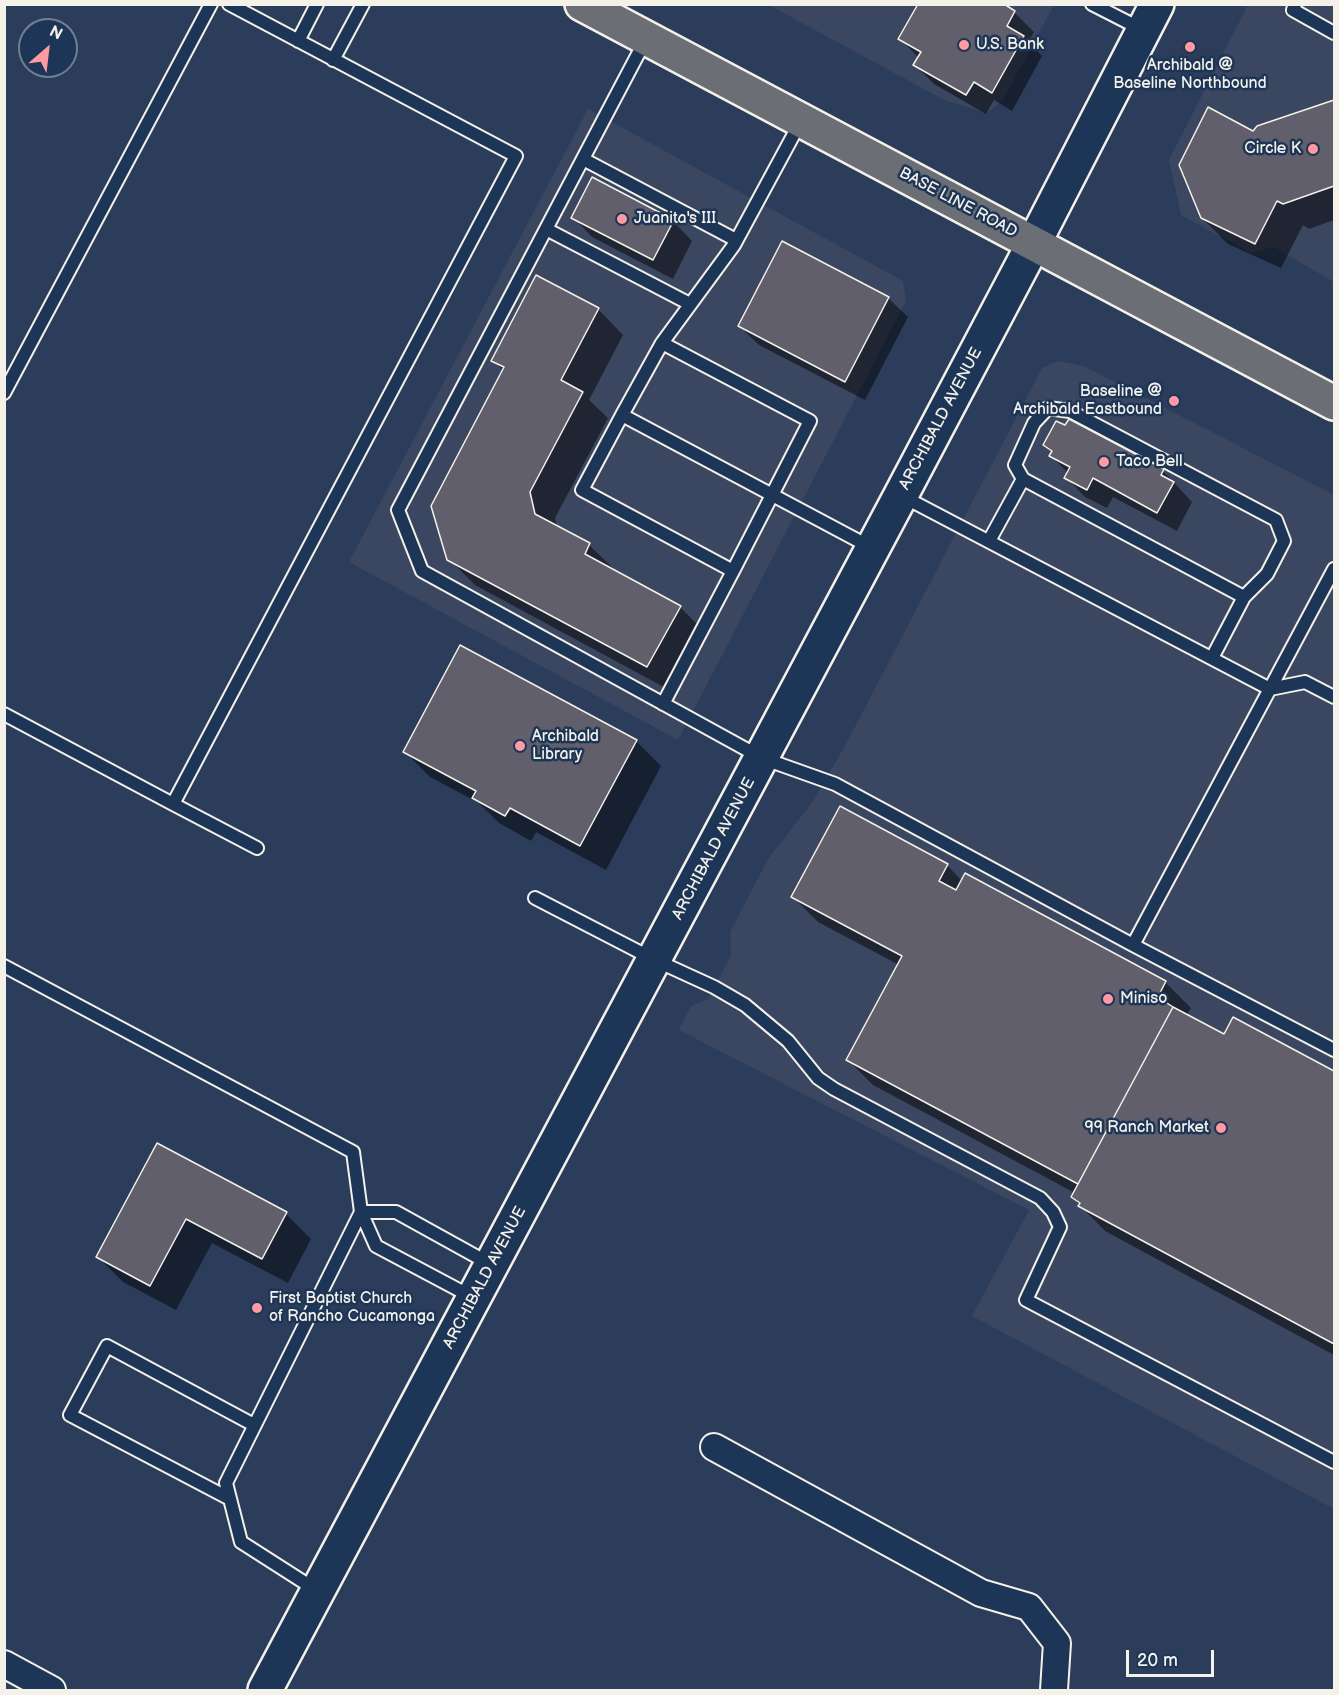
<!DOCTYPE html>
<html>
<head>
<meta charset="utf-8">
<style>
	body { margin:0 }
	#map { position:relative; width:1339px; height:1695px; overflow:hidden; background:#2b3d5b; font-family:"Balsamiq Sans",sans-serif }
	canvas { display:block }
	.frame { position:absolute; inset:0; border:6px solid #f4f1e8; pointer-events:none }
	.north { position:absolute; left:18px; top:18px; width:60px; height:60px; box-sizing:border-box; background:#1d3557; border:2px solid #738091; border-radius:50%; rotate:28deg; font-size:16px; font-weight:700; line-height:24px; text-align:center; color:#f4f1e8 }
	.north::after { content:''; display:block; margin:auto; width:21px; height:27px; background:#ff9aa2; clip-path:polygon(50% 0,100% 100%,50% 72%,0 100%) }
	.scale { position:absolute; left:1126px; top:1650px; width:88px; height:27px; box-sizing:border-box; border:3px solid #f4f1e8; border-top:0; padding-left:8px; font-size:18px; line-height:21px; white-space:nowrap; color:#f4f1e8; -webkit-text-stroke:4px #1d3557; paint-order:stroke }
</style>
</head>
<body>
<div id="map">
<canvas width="1339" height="1695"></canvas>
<div class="frame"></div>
<div class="north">N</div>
<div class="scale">20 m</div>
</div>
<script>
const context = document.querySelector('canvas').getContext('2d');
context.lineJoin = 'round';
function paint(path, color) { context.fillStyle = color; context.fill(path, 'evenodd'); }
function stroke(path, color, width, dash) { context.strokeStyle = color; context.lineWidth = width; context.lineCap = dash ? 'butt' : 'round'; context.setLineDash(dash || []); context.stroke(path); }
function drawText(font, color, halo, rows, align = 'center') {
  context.font = font + ' "Balsamiq Sans",sans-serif'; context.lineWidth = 5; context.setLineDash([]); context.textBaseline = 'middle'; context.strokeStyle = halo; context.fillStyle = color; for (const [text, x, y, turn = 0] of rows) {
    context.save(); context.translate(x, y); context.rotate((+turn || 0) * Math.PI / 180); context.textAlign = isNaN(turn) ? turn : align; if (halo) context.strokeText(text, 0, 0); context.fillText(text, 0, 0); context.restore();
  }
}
paint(new Path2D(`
	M 769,5 L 1054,5 L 1003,100 L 987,113 L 944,100 Z
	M 1248,5 L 1334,5 L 1334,282 L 1274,247 L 1251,253 L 1181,215 L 1169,160 Z
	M 588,109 L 903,281 L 906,301 L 678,740 L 349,562 Z
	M 1057,361 L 1084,366 L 1334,495 L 1334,1509 L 972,1316 L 1029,1210 L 679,1030 L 691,1006 L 708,999 L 731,955 L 730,932 L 768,859 L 811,804 L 845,746 L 1042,368 Z`), '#3b4760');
paint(new Path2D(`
	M 1014,12 L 1034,32 L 1028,42 L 1042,56 L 1012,111 L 994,100 L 986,114 L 934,84 L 915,65 L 919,58 L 900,39 Z
	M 1334,102 L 1334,220 L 1309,229 L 1303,225 L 1281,268 L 1228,244 L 1202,218 L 1258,127 Z
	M 573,217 L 673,221 L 692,241 L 673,279 L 592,237 Z
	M 888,298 L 908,317 L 865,400 L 759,345 L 739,326 Z
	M 598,309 L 623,335 L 589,400 L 608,418 L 555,518 L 557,527 L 589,545 L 615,570 L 680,607 L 705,632 L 673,692 L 475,585 L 449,559 L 504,371 L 493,360 Z
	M 1045,445 L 1163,471 L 1192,502 L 1177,531 L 1113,497 L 1107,508 L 1085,497 L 1066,477 L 1068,473 L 1051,456 L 1053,453 Z
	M 636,741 L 661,766 L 606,870 L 536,832 L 531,841 L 499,823 L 479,803 L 430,777 L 405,752 Z
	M 947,865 L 962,881 L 1165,982 L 1191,1008 L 1186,1016 L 1224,1036 L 1234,1019 L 1334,1073 L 1334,1355 L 1105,1231 L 1072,1197 L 1075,1193 L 873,1085 L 848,1060 L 899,965 L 818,922 L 793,897 Z
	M 157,1145 L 286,1214 L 311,1239 L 288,1283 L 212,1243 L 176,1310 L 123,1282 L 98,1257 Z`), '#0007');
const building = new Path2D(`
	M 918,4 L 1004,4 L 1015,11 L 1007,26 L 1024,36 L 992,93 L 974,82 L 966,95 L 913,65 L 921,52 L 898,39 Z
	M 1334,100 L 1334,186 L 1283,204 L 1277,201 L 1255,244 L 1201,218 L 1179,165 L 1208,107 L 1253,131 L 1257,126 Z
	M 592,177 L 674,220 L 653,260 L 571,218 Z
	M 782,241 L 889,297 L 845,382 L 738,326 Z
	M 536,275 L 599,308 L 561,380 L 583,392 L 530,492 L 535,514 L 590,543 L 585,554 L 681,606 L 647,667 L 447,560 L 431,506 L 504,367 L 491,361 Z
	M 1069,419 L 1164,469 L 1161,475 L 1174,482 L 1157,513 L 1093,478 L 1087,490 L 1064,478 L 1070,467 L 1049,456 L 1052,451 L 1043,445 L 1056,421 L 1065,425 Z
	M 460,645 L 637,740 L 580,846 L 510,808 L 505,816 L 472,798 L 476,791 L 403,752 Z
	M 840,806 L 948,864 L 939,881 L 956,890 L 965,873 L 1166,981 L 1158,997 L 1173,1007 L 1078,1184 L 846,1060 L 902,956 L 791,897 Z
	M 1173,1007 L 1224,1034 L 1233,1017 L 1334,1071 L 1334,1344 L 1078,1206 L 1080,1203 L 1071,1197 Z
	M 157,1143 L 287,1212 L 262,1259 L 186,1219 L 150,1286 L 96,1257 Z`);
paint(building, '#615f6c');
stroke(building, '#f4f1e8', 1.5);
const service = new Path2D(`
	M 1092,4 L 1143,30
	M 1295,4 L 1293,10 L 1334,33
	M 646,39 L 398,510 L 422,571 L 762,758 L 835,784 L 1133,945 L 1334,1050
	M 298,41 L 317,4
	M 333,60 L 363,4
	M 801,121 L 734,245 L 662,343 L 622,415 L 872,548
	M 583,159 L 736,240
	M 546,229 L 690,304
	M 662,343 L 810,421 L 733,571
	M 4,393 L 211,4
	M 622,415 L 582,490 L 733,571 L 663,704
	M 1023,479 L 1015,465 L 1034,423 L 1048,408 L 1070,411 L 1276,520 L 1284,541 L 1267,574 L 1244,597
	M 902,496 L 1270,689 L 1305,682 L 1334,697
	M 989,541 L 1023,479 L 1244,597 L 1212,658
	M 4,714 L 173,804 L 516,156 L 229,4
	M 173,804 L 257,848
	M 535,898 L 655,960 L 714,987 L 745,1005 L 788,1041 L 818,1078 L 834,1089 L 1040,1198 L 1053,1212 L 1060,1227 L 1026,1300 L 1334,1462
	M 1133,945 L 1334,569
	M 4,966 L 353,1152 L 361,1212 L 376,1246 L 472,1297
	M 361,1212 L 396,1212 L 490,1264
	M 230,1499 L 70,1415 L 107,1346 L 254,1425
	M 316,1590 L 241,1542 L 226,1483 L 361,1212`);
const minor = new Path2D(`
	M 714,1447 L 981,1593 L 1029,1607 L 1057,1643 L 1054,1690
	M 4,1664 L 52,1690`);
const secondary = new Path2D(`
	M 265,1690 L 901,495 L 1034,243 L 1157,4`);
const primary = new Path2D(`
	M 582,4 L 1334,403`);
stroke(service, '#f4f1e8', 16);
stroke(minor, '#f4f1e8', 30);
stroke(secondary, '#f4f1e8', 38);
stroke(primary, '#f4f1e8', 38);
stroke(service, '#1d3557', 12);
stroke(minor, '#1d3557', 26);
stroke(secondary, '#1d3557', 33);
stroke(primary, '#6b6f75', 33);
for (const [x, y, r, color] of [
	[964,45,6,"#ff9aa2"],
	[1190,47,6,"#ff9aa2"],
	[1313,149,6,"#ff9aa2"],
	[622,219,6,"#ff9aa2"],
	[1174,401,6,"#ff9aa2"],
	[1104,462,6,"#ff9aa2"],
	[520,746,6,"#ff9aa2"],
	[1108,999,6,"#ff9aa2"],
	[1221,1128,6,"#ff9aa2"],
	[257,1308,6,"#ff9aa2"]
]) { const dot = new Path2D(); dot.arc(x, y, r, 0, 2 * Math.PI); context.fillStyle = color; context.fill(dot); stroke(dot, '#1d3557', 2); }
drawText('16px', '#f4f1e8', '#1d3557', [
	["U.S. Bank",976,45],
	["Archibald @",1190,66,"center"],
	["Baseline Northbound",1190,84,"center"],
	["Circle K",1301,149,"right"],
	["Juanita's III",634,219],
	["Baseline @",1162,392,"right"],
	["Archibald Eastbound",1162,410,"right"],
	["Taco Bell",1116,462],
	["Archibald",532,737],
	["Library",532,755],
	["Miniso",1120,999],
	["99 Ranch Market",1209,1128,"right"],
	["First Baptist Church",269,1299],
	["of Rancho Cucamonga",269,1317]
], 'left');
drawText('16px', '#f4f1e8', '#1d3557', [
	["BASE LINE ROAD",958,203,28],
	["ARCHIBALD AVENUE",941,419,-62],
	["ARCHIBALD AVENUE",714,849,-62],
	["ARCHIBALD AVENUE",485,1278,-62]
]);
</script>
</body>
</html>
